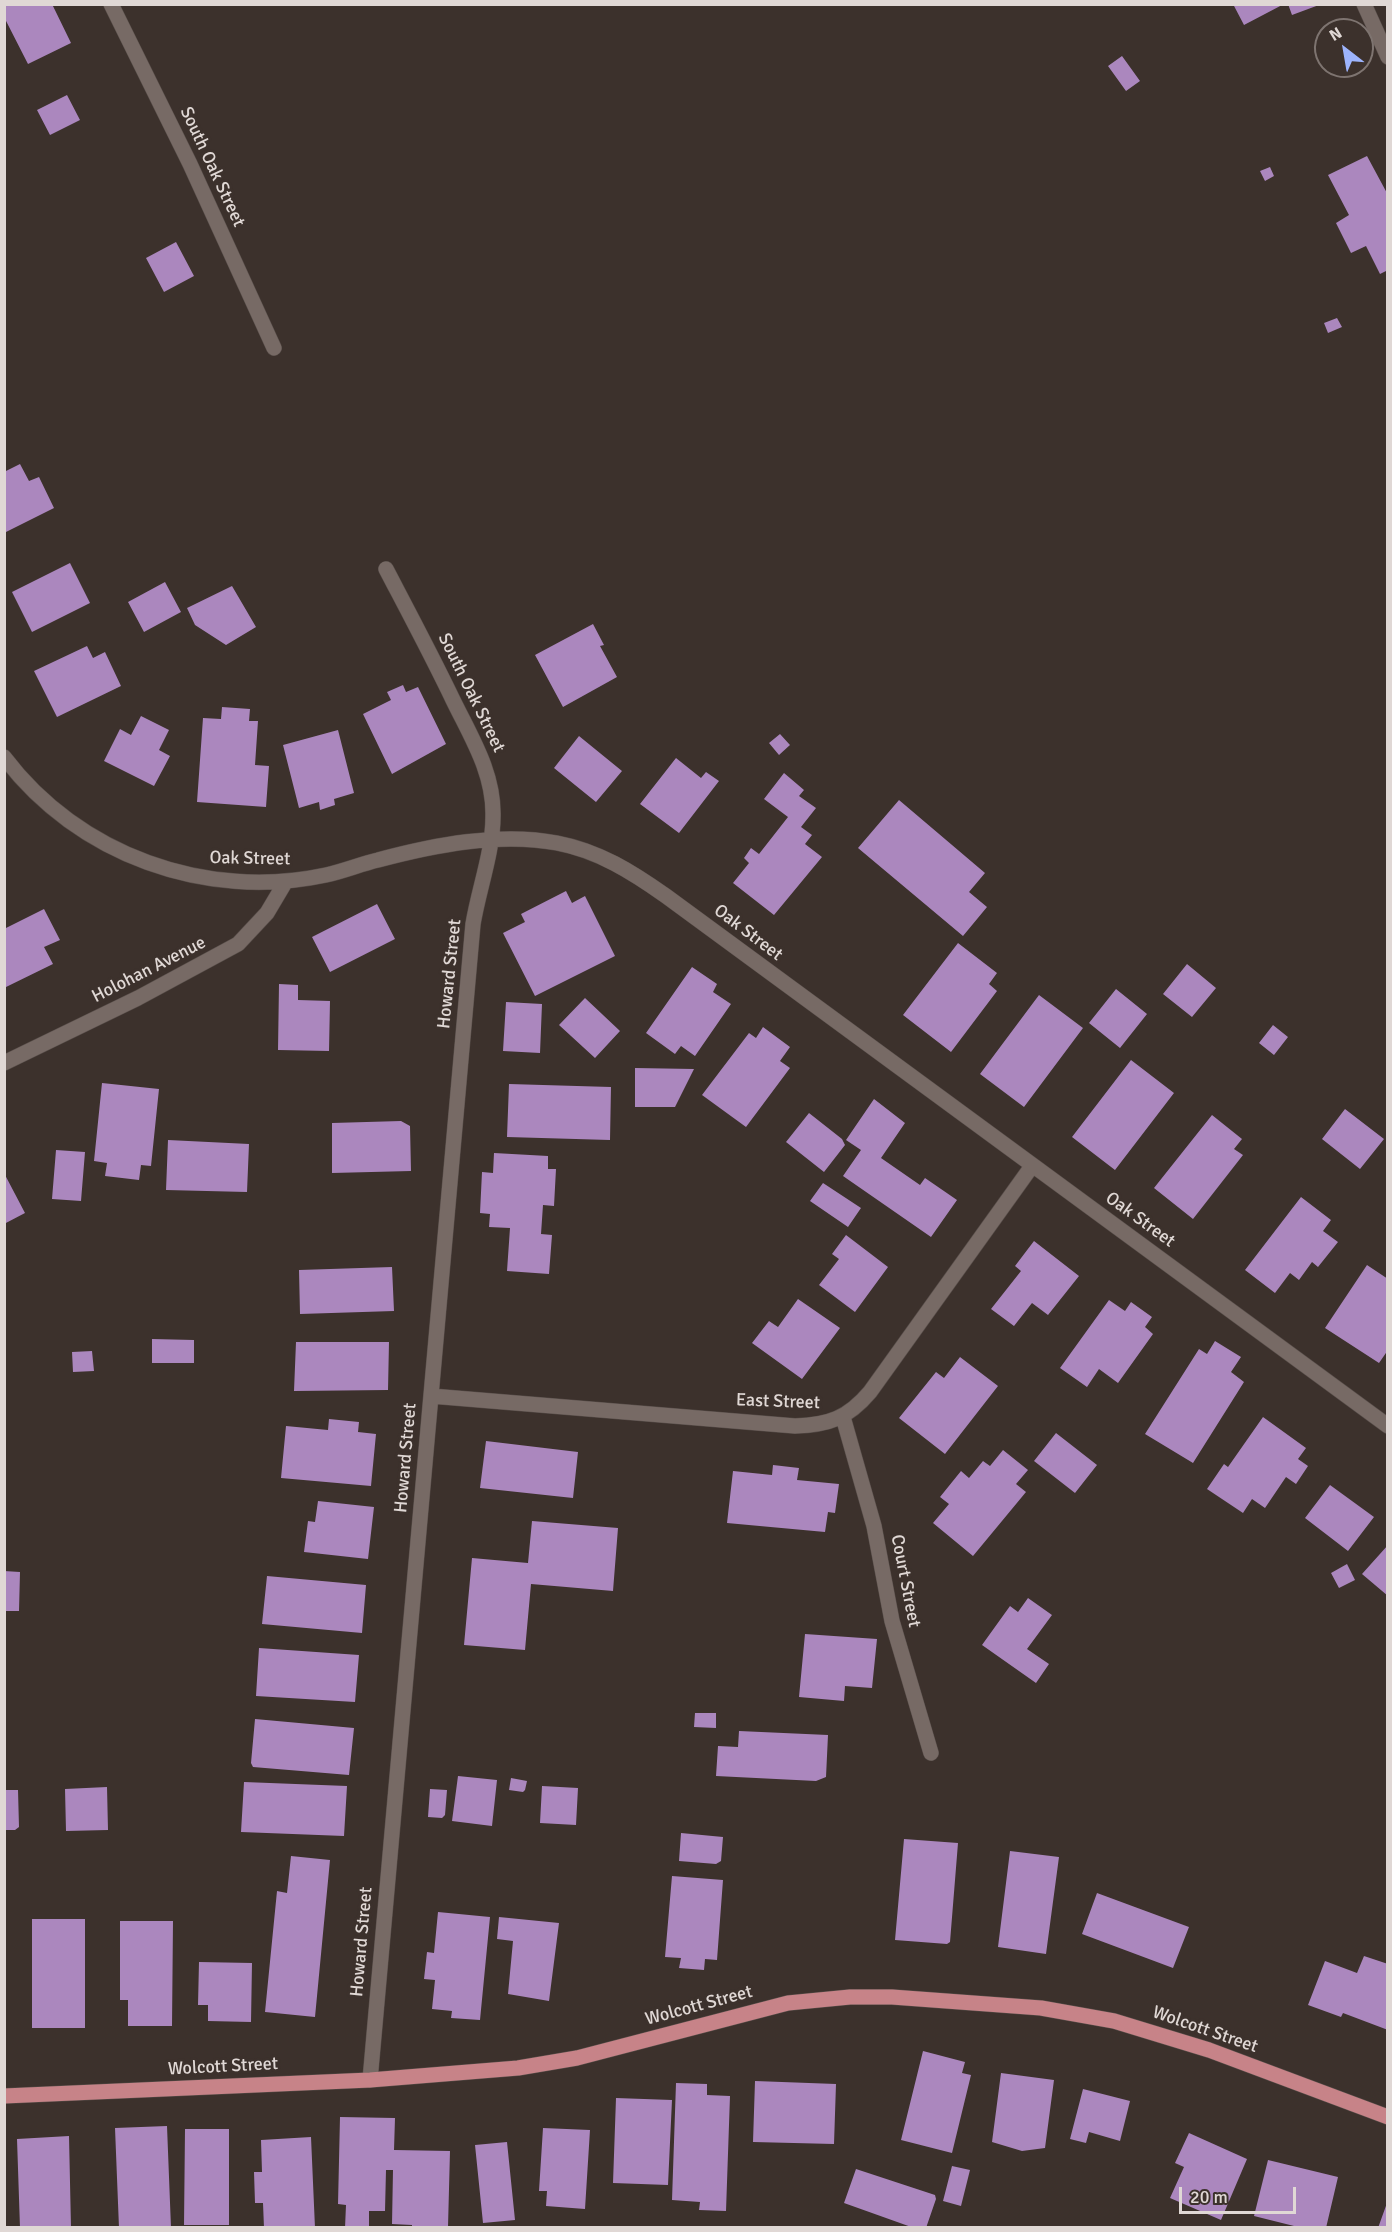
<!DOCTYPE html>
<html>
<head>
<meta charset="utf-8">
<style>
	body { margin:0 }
	#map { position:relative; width:1392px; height:2232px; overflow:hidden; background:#3c312c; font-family:Signika,sans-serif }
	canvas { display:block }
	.frame { position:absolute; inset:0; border:6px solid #e0d8d5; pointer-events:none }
	.north { position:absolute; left:1314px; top:18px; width:60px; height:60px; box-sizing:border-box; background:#3c312c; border:2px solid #7e7470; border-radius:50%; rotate:329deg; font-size:16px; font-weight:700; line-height:24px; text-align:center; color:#e0d8d5 }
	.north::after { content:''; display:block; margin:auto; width:21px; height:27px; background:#9db4fd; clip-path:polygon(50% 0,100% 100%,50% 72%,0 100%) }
	.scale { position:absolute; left:1179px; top:2187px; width:117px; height:27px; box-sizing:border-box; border:3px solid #e0d8d5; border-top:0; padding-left:8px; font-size:18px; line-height:21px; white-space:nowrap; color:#e0d8d5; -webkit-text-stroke:4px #3c312c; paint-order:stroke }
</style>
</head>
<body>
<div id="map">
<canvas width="1392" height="2232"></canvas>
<div class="frame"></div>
<div class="north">N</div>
<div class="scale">20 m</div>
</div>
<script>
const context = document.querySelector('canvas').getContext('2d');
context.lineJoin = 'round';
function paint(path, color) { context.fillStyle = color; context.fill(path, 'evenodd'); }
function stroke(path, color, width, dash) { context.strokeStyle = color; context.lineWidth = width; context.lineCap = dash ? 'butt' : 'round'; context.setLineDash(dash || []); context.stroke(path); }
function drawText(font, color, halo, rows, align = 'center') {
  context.font = font + ' Signika,sans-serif'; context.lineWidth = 6; context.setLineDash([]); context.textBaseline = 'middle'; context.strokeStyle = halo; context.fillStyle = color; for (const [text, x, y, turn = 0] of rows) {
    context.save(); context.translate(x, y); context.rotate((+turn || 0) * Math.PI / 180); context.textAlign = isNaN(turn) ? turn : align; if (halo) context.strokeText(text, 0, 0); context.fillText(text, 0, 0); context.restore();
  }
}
paint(new Path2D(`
	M 4,4 L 52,4 L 71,43 L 28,64 L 4,17 Z
	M 1233,4 L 1284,4 L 1244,25 Z
	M 1288,4 L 1319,4 L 1319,5 L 1292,15 Z
	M 1122,56 L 1140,81 L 1126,91 L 1108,66 Z
	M 67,95 L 80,120 L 50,135 L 37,110 Z
	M 1367,156 L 1388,195 L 1388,270 L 1380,274 L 1366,246 L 1351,253 L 1336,223 L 1349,215 L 1328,175 Z
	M 1270,167 L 1274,176 L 1265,181 L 1260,171 Z
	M 176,242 L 194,276 L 164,292 L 146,258 Z
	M 1337,318 L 1342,327 L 1328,333 L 1324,323 Z
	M 20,464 L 29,481 L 39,477 L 54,508 L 4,533 L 4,472 Z
	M 70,563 L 90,603 L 32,632 L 12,592 Z
	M 165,582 L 181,612 L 144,632 L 128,602 Z
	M 232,586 L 256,627 L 226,645 L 195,625 L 187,608 Z
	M 593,624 L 604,645 L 600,646 L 617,677 L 563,707 L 535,655 Z
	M 87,646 L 93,658 L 105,652 L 121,686 L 57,717 L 34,671 Z
	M 403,685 L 406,692 L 418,687 L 446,744 L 392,774 L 363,714 L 391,700 L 387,692 Z
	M 222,707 L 250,709 L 249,721 L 258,721 L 255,765 L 269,766 L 266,807 L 197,802 L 203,718 L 221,719 Z
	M 141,716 L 169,730 L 159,750 L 170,756 L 154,786 L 104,761 L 120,729 L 131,735 Z
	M 338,730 L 354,793 L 334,799 L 335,805 L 320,810 L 319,802 L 299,808 L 283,745 Z
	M 780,734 L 790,745 L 779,755 L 769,743 Z
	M 579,736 L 622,771 L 596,802 L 554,768 Z
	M 676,758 L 701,778 L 706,772 L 719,781 L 679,833 L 640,804 Z
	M 784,773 L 804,790 L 799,796 L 816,808 L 801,827 L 812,835 L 805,844 L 822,857 L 774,915 L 733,883 L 749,863 L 744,858 L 751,848 L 759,854 L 788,817 L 764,799 Z
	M 899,800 L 985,873 L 969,892 L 987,907 L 963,936 L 858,848 Z
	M 566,891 L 572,903 L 585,896 L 615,956 L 535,996 L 503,933 L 525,922 L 521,914 Z
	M 377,904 L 395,939 L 330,972 L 312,937 Z
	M 44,909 L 60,940 L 44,947 L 53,964 L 4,988 L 4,929 Z
	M 958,943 L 997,973 L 989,984 L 997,991 L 951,1052 L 903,1015 Z
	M 1187,964 L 1216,988 L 1192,1017 L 1163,994 Z
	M 692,967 L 717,984 L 713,992 L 731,1004 L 695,1056 L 681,1046 L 675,1054 L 646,1033 Z
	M 279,984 L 298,985 L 298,1000 L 330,1001 L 329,1051 L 278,1050 Z
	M 1116,989 L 1147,1014 L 1120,1048 L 1089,1023 Z
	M 1039,995 L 1083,1028 L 1024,1107 L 980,1074 Z
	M 585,998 L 620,1031 L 595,1058 L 559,1025 Z
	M 506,1002 L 542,1004 L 540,1053 L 503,1051 Z
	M 1273,1025 L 1288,1037 L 1274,1055 L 1259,1043 Z
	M 763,1027 L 790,1047 L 780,1061 L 790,1068 L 746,1127 L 702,1095 L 749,1033 L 756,1038 Z
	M 1131,1060 L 1174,1093 L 1115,1170 L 1072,1137 Z
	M 635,1068 L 694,1069 L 675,1107 L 635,1107 Z
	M 102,1083 L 159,1089 L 151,1166 L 141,1165 L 139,1180 L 105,1176 L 107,1163 L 94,1161 Z
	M 509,1084 L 611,1087 L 610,1140 L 507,1137 Z
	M 874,1099 L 905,1123 L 881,1158 L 920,1185 L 925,1178 L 957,1200 L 931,1237 L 843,1176 L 861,1150 L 846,1140 Z
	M 1345,1109 L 1384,1139 L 1360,1169 L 1322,1139 Z
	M 809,1113 L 842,1139 L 845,1145 L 824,1172 L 786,1142 Z
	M 1212,1115 L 1242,1139 L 1234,1149 L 1243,1155 L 1193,1219 L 1154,1188 Z
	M 401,1121 L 410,1126 L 411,1171 L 332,1173 L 332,1123 Z
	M 168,1140 L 249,1144 L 247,1192 L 166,1190 Z
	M 56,1150 L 85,1152 L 81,1201 L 52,1199 Z
	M 494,1153 L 548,1156 L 548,1169 L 556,1169 L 554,1206 L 543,1205 L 541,1234 L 552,1235 L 549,1274 L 507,1271 L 510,1228 L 489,1227 L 490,1214 L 480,1213 L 482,1172 L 493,1173 Z
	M 4,1173 L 25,1213 L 4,1224 Z
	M 823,1183 L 861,1208 L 848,1227 L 810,1201 Z
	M 1301,1197 L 1331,1220 L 1323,1231 L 1338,1242 L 1318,1267 L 1312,1262 L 1299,1280 L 1290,1273 L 1275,1293 L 1245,1270 Z
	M 846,1235 L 888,1267 L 855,1312 L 819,1285 L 839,1259 L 832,1254 Z
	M 1034,1241 L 1079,1276 L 1048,1315 L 1032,1303 L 1014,1326 L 991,1309 L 1021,1271 L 1015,1266 Z
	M 1367,1265 L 1388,1279 L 1388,1350 L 1379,1363 L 1325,1328 Z
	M 392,1267 L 394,1311 L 300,1314 L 299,1270 Z
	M 798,1299 L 840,1328 L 802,1379 L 752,1343 L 769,1321 L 778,1327 Z
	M 1109,1300 L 1125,1311 L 1131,1302 L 1152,1317 L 1145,1327 L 1153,1334 L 1118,1383 L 1099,1369 L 1087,1387 L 1060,1368 Z
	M 152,1339 L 194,1340 L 194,1363 L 152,1363 Z
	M 1215,1341 L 1241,1357 L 1231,1372 L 1244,1382 L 1193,1463 L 1145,1434 L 1199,1349 L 1207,1354 Z
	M 296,1342 L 389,1342 L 388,1390 L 294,1391 Z
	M 92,1351 L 94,1371 L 73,1372 L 72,1352 Z
	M 960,1357 L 998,1386 L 945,1454 L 899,1418 L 936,1372 L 944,1378 Z
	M 1263,1417 L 1306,1448 L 1298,1459 L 1308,1466 L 1296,1484 L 1286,1477 L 1265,1508 L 1252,1499 L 1243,1513 L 1207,1489 L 1224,1464 L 1228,1467 Z
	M 329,1419 L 359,1422 L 358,1432 L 376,1434 L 371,1486 L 281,1478 L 286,1426 L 328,1430 Z
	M 1056,1433 L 1097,1465 L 1075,1493 L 1034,1461 Z
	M 486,1441 L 578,1452 L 573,1498 L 480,1488 Z
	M 1003,1450 L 1028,1470 L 1016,1484 L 1026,1492 L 973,1556 L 933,1523 L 949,1504 L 940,1497 L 961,1471 L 969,1478 L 983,1461 L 990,1466 Z
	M 773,1465 L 799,1468 L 797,1480 L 839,1484 L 835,1513 L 828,1512 L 825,1532 L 727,1523 L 733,1471 L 772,1475 Z
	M 1330,1485 L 1374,1517 L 1348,1551 L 1305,1518 Z
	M 318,1501 L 374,1507 L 368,1559 L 304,1552 L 308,1521 L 315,1522 Z
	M 532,1521 L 618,1528 L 613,1591 L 531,1584 L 525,1650 L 464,1645 L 472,1558 L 528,1563 Z
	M 1388,1545 L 1388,1596 L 1362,1574 Z
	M 1347,1564 L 1355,1580 L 1339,1588 L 1331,1573 Z
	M 4,1571 L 20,1572 L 19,1611 L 4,1611 Z
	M 267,1576 L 366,1585 L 362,1633 L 262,1624 Z
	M 1028,1598 L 1052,1615 L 1027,1649 L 1049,1664 L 1036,1683 L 982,1645 L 1010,1606 L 1018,1612 Z
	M 805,1634 L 877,1639 L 872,1688 L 845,1686 L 844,1701 L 799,1697 Z
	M 259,1648 L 359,1655 L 355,1702 L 256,1696 Z
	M 695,1713 L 716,1713 L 716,1728 L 694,1727 Z
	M 255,1719 L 354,1728 L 349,1775 L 253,1767 L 251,1763 Z
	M 739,1731 L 828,1735 L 826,1777 L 816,1781 L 716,1776 L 718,1746 L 738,1747 Z
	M 458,1776 L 497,1780 L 492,1826 L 452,1821 Z
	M 511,1778 L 527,1781 L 525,1790 L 523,1792 L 509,1790 Z
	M 244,1782 L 347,1786 L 344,1836 L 241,1832 Z
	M 542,1786 L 578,1788 L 576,1825 L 540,1823 Z
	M 107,1787 L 108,1830 L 66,1831 L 65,1789 Z
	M 430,1789 L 447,1790 L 445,1815 L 442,1818 L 428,1817 Z
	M 4,1790 L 18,1790 L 19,1827 L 15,1830 L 4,1830 Z
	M 681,1833 L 723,1837 L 721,1861 L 716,1864 L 679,1861 Z
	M 904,1839 L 958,1843 L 950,1942 L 947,1944 L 895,1940 Z
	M 1010,1851 L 1059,1857 L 1046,1954 L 998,1947 Z
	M 291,1856 L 330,1860 L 315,2017 L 265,2012 L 277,1891 L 287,1893 Z
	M 672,1876 L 723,1880 L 717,1960 L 705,1959 L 704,1970 L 679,1968 L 681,1958 L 665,1957 Z
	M 1097,1893 L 1189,1927 L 1173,1968 L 1082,1934 Z
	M 438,1912 L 490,1917 L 480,2020 L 451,2018 L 452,2011 L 432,2009 L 435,1980 L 424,1979 L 427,1952 L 434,1953 Z
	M 499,1917 L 559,1923 L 549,2001 L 508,1994 L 513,1941 L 497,1939 Z
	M 32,1919 L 85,1919 L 85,2028 L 32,2028 Z
	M 120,1921 L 173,1921 L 172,2026 L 128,2026 L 128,2000 L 120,2000 Z
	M 1364,1956 L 1388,1964 L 1388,2030 L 1343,2013 L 1341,2017 L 1308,2005 L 1325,1961 L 1357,1973 Z
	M 199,1962 L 252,1963 L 251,2022 L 208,2021 L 208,2005 L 198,2005 Z
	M 923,2051 L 965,2062 L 962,2073 L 971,2075 L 952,2153 L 901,2140 Z
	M 1001,2073 L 1054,2080 L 1045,2148 L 1022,2151 L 992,2142 Z
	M 755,2081 L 836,2084 L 834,2144 L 753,2142 Z
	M 676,2083 L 707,2084 L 707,2095 L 730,2096 L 726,2211 L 699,2210 L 700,2202 L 672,2200 Z
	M 1083,2089 L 1130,2101 L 1120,2141 L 1089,2132 L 1086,2143 L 1070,2139 Z
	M 616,2098 L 672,2100 L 668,2185 L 613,2183 Z
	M 340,2117 L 395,2118 L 394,2150 L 450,2151 L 448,2227 L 412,2228 L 412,2225 L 392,2224 L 393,2170 L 386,2170 L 385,2211 L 369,2211 L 369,2228 L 345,2228 L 346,2205 L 338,2204 Z
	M 167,2126 L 171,2228 L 119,2228 L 115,2128 Z
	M 543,2128 L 590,2130 L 585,2209 L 546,2206 L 547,2191 L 539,2191 Z
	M 185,2129 L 229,2129 L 229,2225 L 184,2225 Z
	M 1189,2133 L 1247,2159 L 1221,2220 L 1170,2198 L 1184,2167 L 1175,2163 Z
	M 69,2136 L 71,2228 L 20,2228 L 17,2139 Z
	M 311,2137 L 315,2228 L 264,2228 L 263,2203 L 255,2203 L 254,2172 L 262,2172 L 261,2140 Z
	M 507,2142 L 515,2220 L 483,2223 L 475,2145 Z
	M 1268,2160 L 1338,2177 L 1326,2228 L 1302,2228 L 1254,2216 Z
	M 952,2166 L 970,2170 L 961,2206 L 943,2201 Z
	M 856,2169 L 935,2195 L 936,2199 L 926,2228 L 914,2228 L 844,2203 Z
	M 1387,2203 L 1388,2228 L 1378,2228 Z`), '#ab87be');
const minor = new Path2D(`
	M 111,4 L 190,164 L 274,348
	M 1364,4 L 1388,57
	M 4,757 C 78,855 206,901 326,875 C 344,871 361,864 378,860 C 434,845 500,832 557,843 C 599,851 632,872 666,896 L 1388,1426
	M 4,1063 L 138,998 L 238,944 L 267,913 L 286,881
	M 431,1396 L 795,1426 C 829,1425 848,1418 870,1392 L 1032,1166
	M 843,1417 L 874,1526 L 892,1621 L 931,1753
	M 370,2080 L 473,924 C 479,888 493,852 493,816 C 494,773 471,737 453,700 C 432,656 409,613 386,569`);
const major = new Path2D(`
	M 4,2096 L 370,2080 L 518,2068 L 577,2058 L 788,2003 L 850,1997 L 892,1997 L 1041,2008 L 1114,2021 L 1209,2050 L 1388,2117`);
stroke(minor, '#584e4a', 16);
stroke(major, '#584e4a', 16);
stroke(minor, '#776a65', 15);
stroke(major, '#c78388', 15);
drawText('18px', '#e0d8d5', '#3c312c', [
	["South Oak Street",212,167,65],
	["South Oak Street",471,693,64],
	["Oak Street",250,859,1],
	["Oak Street",748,933,37],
	["Holohan Avenue",149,970,-27],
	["Howard Street",450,974,-84],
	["Oak Street",1140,1220,36],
	["East Street",778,1402,2],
	["Howard Street",406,1458,-85],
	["Court Street",905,1581,79],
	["Howard Street",362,1942,-85],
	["Wolcott Street",699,2006,-15],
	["Wolcott Street",1205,2030,19],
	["Wolcott Street",223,2067,-3]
]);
</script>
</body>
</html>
